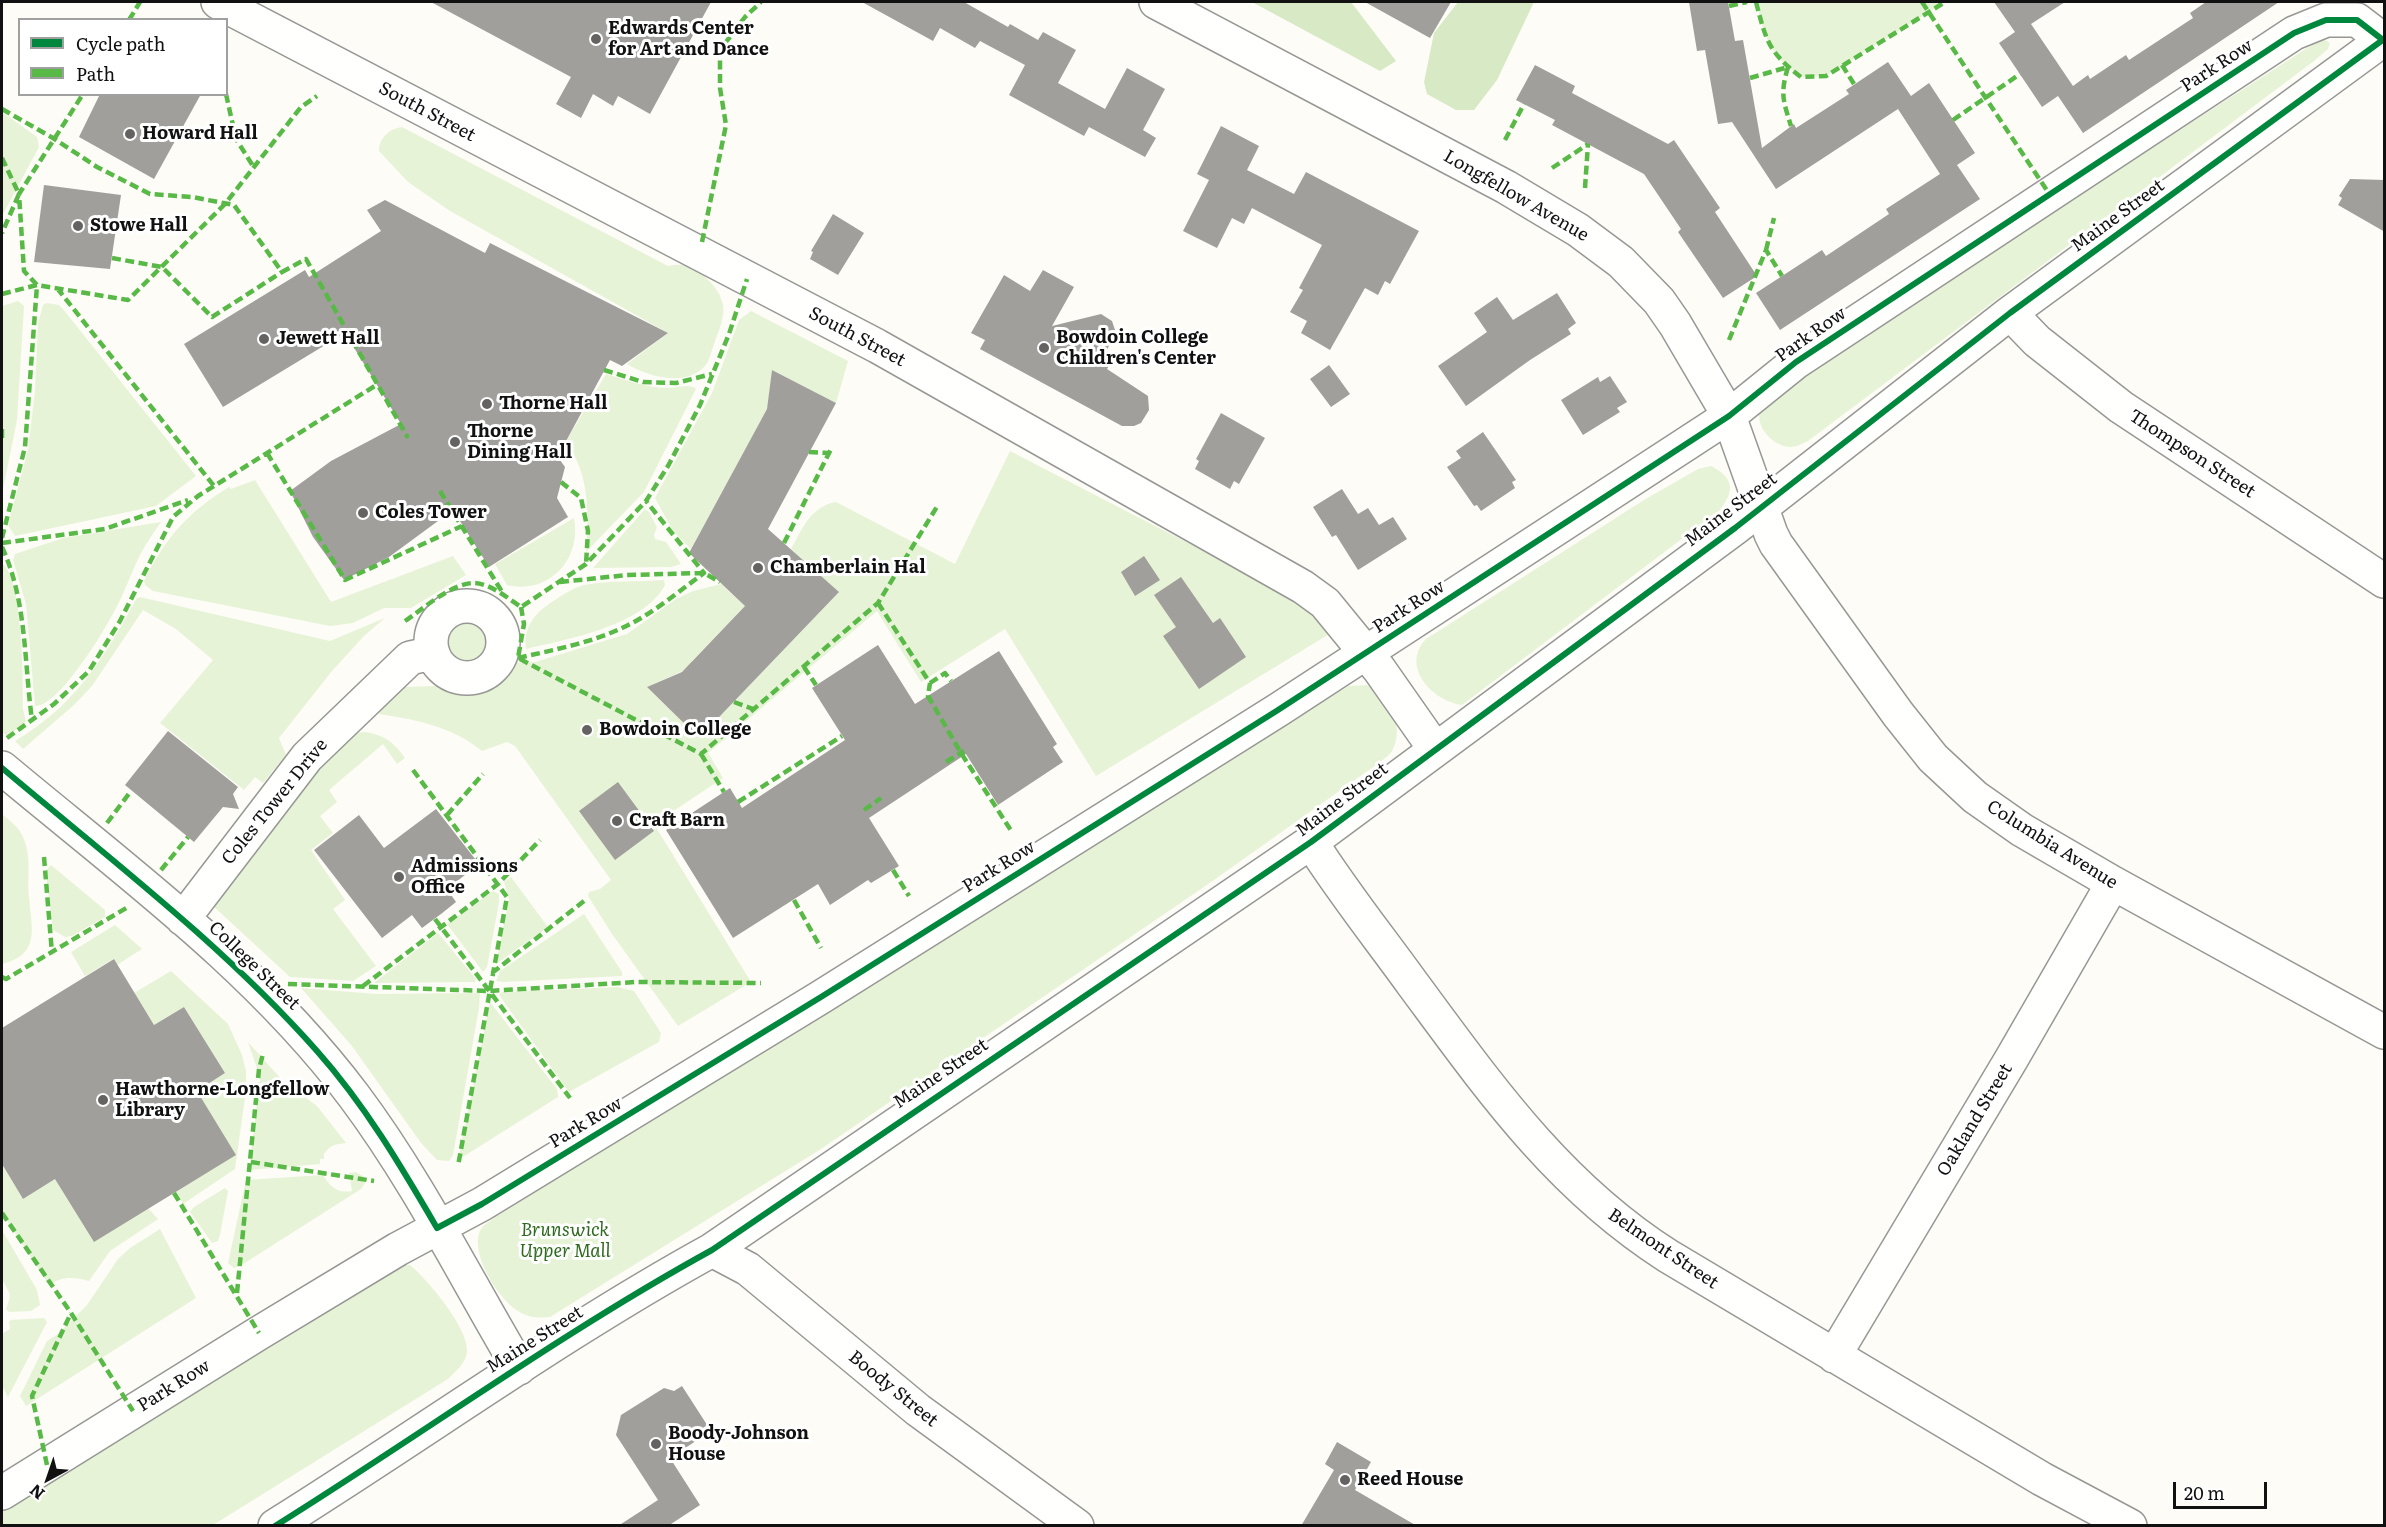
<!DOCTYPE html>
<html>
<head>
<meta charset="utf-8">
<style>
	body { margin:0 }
	#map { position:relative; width:2386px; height:1527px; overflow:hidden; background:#fdfcf7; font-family:Literata,serif }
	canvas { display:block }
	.frame { position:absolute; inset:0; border:3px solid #111; pointer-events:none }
	.legend { position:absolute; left:18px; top:18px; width:210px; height:78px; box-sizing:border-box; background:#fff; border:2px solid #a0a0a0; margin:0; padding:8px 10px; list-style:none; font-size:18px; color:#111 }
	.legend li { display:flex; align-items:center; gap:12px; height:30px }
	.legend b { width:30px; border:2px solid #a0a0a0 }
	.north { position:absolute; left:18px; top:1449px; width:60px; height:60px; -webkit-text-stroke:4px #fff; paint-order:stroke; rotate:220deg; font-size:16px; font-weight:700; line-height:24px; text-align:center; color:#111 }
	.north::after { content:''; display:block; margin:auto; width:21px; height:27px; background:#111; clip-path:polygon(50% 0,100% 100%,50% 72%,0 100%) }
	.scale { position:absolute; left:2173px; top:1482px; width:94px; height:27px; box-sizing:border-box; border:3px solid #111; border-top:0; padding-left:8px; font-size:18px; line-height:21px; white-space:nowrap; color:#111; -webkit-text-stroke:4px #fff; paint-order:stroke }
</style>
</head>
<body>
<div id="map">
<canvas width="2386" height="1527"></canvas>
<div class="frame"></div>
<ul class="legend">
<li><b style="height:8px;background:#00873e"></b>Cycle path</li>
<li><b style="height:8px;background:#58b947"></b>Path</li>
</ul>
<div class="north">N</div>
<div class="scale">20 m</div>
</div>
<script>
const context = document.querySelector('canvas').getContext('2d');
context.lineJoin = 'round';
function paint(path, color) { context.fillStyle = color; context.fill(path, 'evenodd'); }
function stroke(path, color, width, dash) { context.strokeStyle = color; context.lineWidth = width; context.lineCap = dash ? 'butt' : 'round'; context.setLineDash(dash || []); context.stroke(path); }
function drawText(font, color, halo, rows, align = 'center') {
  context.font = font + ' Literata,serif'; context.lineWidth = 6; context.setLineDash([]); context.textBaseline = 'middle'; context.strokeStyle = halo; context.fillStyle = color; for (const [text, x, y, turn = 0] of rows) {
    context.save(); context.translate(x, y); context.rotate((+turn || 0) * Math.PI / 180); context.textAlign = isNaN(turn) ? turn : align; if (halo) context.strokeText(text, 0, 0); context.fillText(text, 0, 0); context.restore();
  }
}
paint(new Path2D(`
	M 1756,2 L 1945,2 L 1826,76 L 1801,77 C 1769,53 1765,39 1756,2 Z
	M 2325,40 L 2330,43 L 2328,49 L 2314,61 L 1808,441 C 1803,443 1797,447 1791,447 C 1772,447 1750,422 1763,404 C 1769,395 1784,387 1792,380 L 2318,41 Z
	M 2,112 L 37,137 L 39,147 L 2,216 Z
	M 402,127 L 668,266 C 673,265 681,264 686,266 C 701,270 721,289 723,305 C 725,317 719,330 715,341 C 712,349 710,360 705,366 C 685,388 647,376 627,364 L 668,333 L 450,211 L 408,182 L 379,151 C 379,138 389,129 402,127 Z
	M 18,301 L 24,306 L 17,420 L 2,494 L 2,306 Z
	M 47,303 L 59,305 L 63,309 L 196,476 L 156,506 L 15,536 L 8,525 L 28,450 L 35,391 L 38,324 L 43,305 Z
	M 751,311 L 848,361 L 836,403 L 772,370 L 766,421 L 762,419 L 691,549 L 673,531 L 655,498 L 712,393 L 739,320 Z
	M 606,374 C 626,380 647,388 669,388 C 677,388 690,383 696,389 L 644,492 L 586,552 C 589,517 590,470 565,443 Z
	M 1010,451 L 1277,589 L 1314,612 L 1331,633 L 1096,776 L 1005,629 L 921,682 L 877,611 L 708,753 L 723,778 L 654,824 L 751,982 L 678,1026 L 612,934 L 588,896 L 589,892 L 600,889 L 611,880 L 515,746 L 507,742 L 482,751 C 451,726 417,720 379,714 L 373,710 L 401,687 L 476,685 C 493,681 498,673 508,660 L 522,663 L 535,662 L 627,634 L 676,599 L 693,591 L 721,584 L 745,606 L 692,661 L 696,665 L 647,687 L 699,738 L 838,593 L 791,549 C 803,528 810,507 836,502 L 955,564 Z
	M 1711,466 C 1734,478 1735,490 1720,510 L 1462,705 C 1432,701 1400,666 1426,639 L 1644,500 L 1698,469 Z
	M 255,480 L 331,602 L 453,556 L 466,575 L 411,608 L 384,608 L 353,623 L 330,626 L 153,591 L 145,585 L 144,581 C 165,538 188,512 229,487 L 231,489 Z
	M 645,509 L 649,512 L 657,527 L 654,535 L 655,539 L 666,542 L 681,564 L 671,567 L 593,568 Z
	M 574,518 C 582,559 549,595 507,585 L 495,564 Z
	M 161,522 C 154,532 147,542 141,553 C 133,568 128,584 120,600 C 111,621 59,708 35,706 L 26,604 L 13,560 L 15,554 L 63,538 Z
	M 2,564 C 23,576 23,684 23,709 L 26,722 L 7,736 L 2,732 Z
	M 664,580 L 665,585 C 643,626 568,639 526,649 C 523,625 536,612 555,600 C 564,594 573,588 584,585 C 609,580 638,582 664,580 Z
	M 140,597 L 330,641 L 385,618 L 364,636 L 332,671 L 279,738 L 286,755 L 263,783 L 255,777 L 244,790 L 160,723 L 213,660 L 176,629 L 143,610 L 92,686 L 74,705 L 23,749 L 15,741 C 74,706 104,659 136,599 Z
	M449 642a19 19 0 1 1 38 0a19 19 0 1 1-38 0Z
	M 1367,685 C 1388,697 1405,724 1393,749 C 1391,755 1381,761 1376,765 L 1214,880 L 821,1149 L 550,1317 C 538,1318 529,1318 518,1311 C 499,1300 468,1252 481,1229 C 483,1225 491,1221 495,1217 L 919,955 L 1115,829 L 1311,708 L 1349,686 Z
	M 366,732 C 385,736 394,742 405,758 L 397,764 L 383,744 L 329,790 L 337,802 L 320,816 L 333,833 L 311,850 L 345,900 L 333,909 L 376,966 L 353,981 L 290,977 L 212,905 L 338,741 L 354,733 Z
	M 2,814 C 10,821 19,827 23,837 C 32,857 27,876 29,897 C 31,927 42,954 2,964 Z
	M 51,865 L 105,910 L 105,917 L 72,936 L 65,937 L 53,930 L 46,875 L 47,869 Z
	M 511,877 L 548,927 L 496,964 L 509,899 L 504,882 Z
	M 493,891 L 499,894 L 499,903 L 487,967 L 483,972 L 447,924 Z
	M 584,914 L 622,972 L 622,976 L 504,982 L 496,981 L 500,971 Z
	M 115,925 L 142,949 L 117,965 L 113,959 L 85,976 L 71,952 Z
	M 438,933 L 476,979 L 475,982 L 374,983 Z
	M 171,971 L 228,1024 L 242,1055 L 246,1071 L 246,1090 L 235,1169 L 183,1204 L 176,1191 L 197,1091 L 225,1073 L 184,1007 L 154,1025 L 134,993 Z
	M 618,987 L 634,991 L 661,1033 L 659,1042 L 569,1092 L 499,995 L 502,992 Z
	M 301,988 L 377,994 L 480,993 L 479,1008 L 453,1155 L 449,1161 L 437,1160 L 421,1143 L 352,1046 Z
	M 490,1002 L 557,1089 L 558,1097 L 458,1160 Z
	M 248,1042 L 282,1080 L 317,1106 L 346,1143 C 336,1144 330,1145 324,1154 L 324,1159 L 320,1159 L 320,1164 L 249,1170 L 260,1080 L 259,1074 Z
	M 2,1164 L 23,1199 L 55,1179 L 148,1208 L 158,1219 L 110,1251 L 89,1281 C 73,1277 63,1276 49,1285 L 2,1213 Z
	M 355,1172 L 363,1176 L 365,1183 L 361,1189 L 240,1266 L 234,1268 L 228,1263 L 246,1180 L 323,1175 C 329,1185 336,1194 352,1191 L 349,1173 Z
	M 225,1188 L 228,1191 L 220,1235 L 218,1241 L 212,1243 L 190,1212 L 194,1207 Z
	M 160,1229 L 196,1298 L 26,1406 L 20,1396 L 47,1341 L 58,1334 L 87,1305 L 118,1259 L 130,1248 Z
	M 2,1230 L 37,1290 L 40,1305 L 31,1311 L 9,1312 L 6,1309 C 14,1289 7,1293 2,1278 C 0,1271 1,1240 2,1230 Z
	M 410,1265 C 427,1279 469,1328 467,1352 C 466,1363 456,1371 448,1379 L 213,1525 L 2,1526 L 2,1506 L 395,1266 Z
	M 44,1318 L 47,1322 L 8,1397 L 2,1386 L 2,1334 L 10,1329 L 9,1322 L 11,1320 Z`), '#e7f3d7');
paint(new Path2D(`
	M 1252,2 L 1351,2 L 1396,61 L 1380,71 Z
	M 1458,2 L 1534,2 L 1497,80 L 1474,110 L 1456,110 L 1427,94 L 1424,82 L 1434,33 Z`), '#d8eac5');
paint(new Path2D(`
	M 431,2 L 711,2 L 650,114 L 618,96 L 613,106 L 593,94 L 581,118 L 556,104 L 571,77 Z
	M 862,2 L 964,2 L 1008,27 L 1010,24 L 1038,40 L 1043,32 L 1076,50 L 1058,83 L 1105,109 L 1127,68 L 1165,89 L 1143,130 L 1156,138 L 1145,157 L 1089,127 L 1084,136 L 1009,95 L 1025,65 L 980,41 L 975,48 L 940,28 L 933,41 Z
	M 1365,2 L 1451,2 L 1430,38 Z
	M 1689,2 L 1728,2 L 1735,41 L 1743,40 L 1762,148 L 1794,124 L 1796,128 L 1849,94 L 1846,90 L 1888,62 L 1911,96 L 1929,83 L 1975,153 L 1957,165 L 1980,199 L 1780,330 L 1756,293 L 1822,250 L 1826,256 L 1889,214 L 1886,209 L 1940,174 L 1898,109 L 1776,189 L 1732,122 L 1718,124 L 1705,50 L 1697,51 Z
	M 1994,2 L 2065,2 L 2031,24 L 2073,86 L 2088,75 L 2090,79 L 2126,55 L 2129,60 L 2193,18 L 2190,13 L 2206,2 L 2279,2 L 2083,133 L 2058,96 L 2042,107 L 1999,43 L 2015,32 Z
	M 1535,65 L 1575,86 L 1572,93 L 1668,144 L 1674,140 L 1720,208 L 1715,212 L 1757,276 L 1723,298 L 1678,232 L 1681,229 L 1644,174 L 1552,125 L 1555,120 L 1516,100 Z
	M 100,94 L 201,94 L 154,179 L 79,137 Z
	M 1221,126 L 1259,146 L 1247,170 L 1294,194 L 1306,172 L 1419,231 L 1390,284 L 1385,281 L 1378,295 L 1365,288 L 1330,350 L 1301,333 L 1307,321 L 1290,312 L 1303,290 L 1299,288 L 1322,245 L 1252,208 L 1244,224 L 1232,218 L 1217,248 L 1183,231 L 1209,180 L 1197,174 Z
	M 2350,179 L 2385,180 L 2385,232 L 2338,205 L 2342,198 L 2339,196 Z
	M 44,185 L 121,195 L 110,269 L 34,262 Z
	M 385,200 L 485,253 L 490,243 L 668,333 L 622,366 L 610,360 L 565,443 L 557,456 L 565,467 L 557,498 L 568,517 L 489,567 L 453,510 L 389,557 L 344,580 L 313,537 L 290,491 L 331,461 L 401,424 L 345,333 L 223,407 L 184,344 L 305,270 L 309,277 L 381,231 L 367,210 Z
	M 833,214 L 864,233 L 838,275 L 810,259 L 813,252 L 811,251 Z
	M 1043,270 L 1074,287 L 1052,326 L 1101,314 L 1112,321 L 1116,333 L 1104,355 L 1113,360 L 1107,369 L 1148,396 L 1149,410 L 1141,423 L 1134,426 L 1122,426 L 980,349 L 985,340 L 971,333 L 1004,275 L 1030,291 Z
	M 1557,293 L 1576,323 L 1568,329 L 1571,334 L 1530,360 L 1466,406 L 1438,366 L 1487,332 L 1474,313 L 1497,297 L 1513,320 Z
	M 1329,365 L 1350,394 L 1331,407 L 1310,379 Z
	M 772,370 L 836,403 L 768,529 L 839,592 L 699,738 L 647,687 L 682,672 L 745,606 L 689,553 L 767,409 Z
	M 1610,376 L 1627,402 L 1617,408 L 1620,412 L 1583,435 L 1561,400 L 1598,377 L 1600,382 Z
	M 1221,413 L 1265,438 L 1239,484 L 1234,481 L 1230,489 L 1195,469 L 1199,461 L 1196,459 Z
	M 1483,432 L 1516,480 L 1512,482 L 1515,488 L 1481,511 L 1477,505 L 1474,506 L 1447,467 L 1461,458 L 1456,451 Z
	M 1342,489 L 1358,514 L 1368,508 L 1379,525 L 1393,517 L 1407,539 L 1358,570 L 1336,535 L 1332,537 L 1313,507 Z
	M 1144,556 L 1160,580 L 1135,596 L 1121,572 Z
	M 1181,577 L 1213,623 L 1220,618 L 1246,657 L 1199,689 L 1163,636 L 1176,627 L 1154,595 Z
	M 878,645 L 915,704 L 999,651 L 1057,744 L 1053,747 L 1063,762 L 998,805 L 966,754 L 869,818 L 899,866 L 871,883 L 868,880 L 830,905 L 818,884 L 733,938 L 666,830 L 730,788 L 742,808 L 845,740 L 812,688 Z
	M 168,731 L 238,787 L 233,794 L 239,809 L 223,807 L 194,842 L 125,785 Z
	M 618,782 L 654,831 L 615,860 L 579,811 Z
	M 436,809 L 479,864 L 447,889 L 456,902 L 441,914 L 422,928 L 412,915 L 382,938 L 314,850 L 359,815 L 384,848 Z
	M 114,959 L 154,1025 L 184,1007 L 225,1073 L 197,1091 L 236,1155 L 94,1242 L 55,1179 L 23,1199 L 2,1164 L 2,1028 Z
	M 682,1386 L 711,1431 L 670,1458 L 700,1505 L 668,1526 L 618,1526 L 658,1500 L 616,1435 L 621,1415 L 664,1388 L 674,1391 Z
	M 1337,1442 L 1371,1462 L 1355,1490 L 1417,1526 L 1301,1526 L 1334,1470 L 1325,1464 Z`), '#a19f9c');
const minor = new Path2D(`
	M 218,2 L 877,346 L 1303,587 L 1325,603 L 1379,669 L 1435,749
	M 1156,2 L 1506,187 L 1578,230 L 1621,262 L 1659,301 L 1675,324 L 1729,416 L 1771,534 L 1776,544 L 1898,714 L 1933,758 L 1975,797 L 2022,830 L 2113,883 L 2384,1032
	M 2010,313 L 2037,341 L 2121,407 L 2384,581
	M431 642a36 36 0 1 1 72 0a36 36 0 1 1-72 0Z
	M 2,768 C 124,870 257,967 354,1096 C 417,1180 465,1277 519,1368
	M 1311,842 C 1342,891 1378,936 1412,983 C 1489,1087 1557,1185 1668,1256 L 2042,1479 L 2130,1526
	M 183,919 L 307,757 L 410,658 L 433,653
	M 712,1250 L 748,1269 L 918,1410 L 1077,1526
	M 1834,1356 L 2012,1058 L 2113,883
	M 2,1493 L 259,1333 L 398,1249 L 482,1204 L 821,997 L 1278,710 L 1729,416 L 1796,362 L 2294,33 L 2326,20 L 2357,20 L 2383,40
	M 275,1526 C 421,1435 561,1333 712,1250 L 1311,842 L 1735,528 L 2010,313 L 2384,39`);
stroke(minor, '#979795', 36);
stroke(minor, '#fffffe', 33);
stroke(new Path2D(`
	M 1756,2 C 1766,40 1768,52 1801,77 L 1826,76 L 1945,2
	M 1922,2 L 2050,195
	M 1729,6 L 1747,2
	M 129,20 L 140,2
	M 1842,65 L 1854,84
	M 1788,67 C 1780,94 1783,100 1791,126
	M 1750,78 L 1788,67
	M 226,94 L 236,139 L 253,166
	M 2,109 L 53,138 L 97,167 L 150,194 L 192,197 L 234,205 L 282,272 L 306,259 L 408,438
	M 1953,120 L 2020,74
	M 181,131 L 236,139
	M 1505,140 L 1524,104
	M 2,158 L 19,194 L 2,233
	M 1552,168 L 1588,144
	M 1585,188 L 1588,144
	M 702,242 L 726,125 L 720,88 L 720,50 L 745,17 L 761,2
	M 1766,250 L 1774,218
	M 112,258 L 162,267 L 212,317 L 282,272
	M 57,288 L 214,486
	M 2,294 L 37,285 L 128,300 L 225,204 L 301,107 L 317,96
	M 1729,340 L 1766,250 L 1782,276
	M 604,370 L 643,382 L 676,383 L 712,374
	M 2,429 L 2,438
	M 809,452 L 829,453
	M 267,453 L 345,580 L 462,526
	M 561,482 L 581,498 L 588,531 L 586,564
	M 440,491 L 504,595
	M 2,538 L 25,447 L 37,285 L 24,271 L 19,194 L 83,94
	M 2,543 L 105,529 L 188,500
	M 784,543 L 832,447
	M 2,547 C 27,601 24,662 32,720
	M 560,582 L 627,575 L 704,573 L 720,582
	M 878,603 L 930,683 L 928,696 L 961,753 L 1012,832
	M 521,607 L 524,624 L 518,658 L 701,754 L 878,603 L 938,505
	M 405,621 C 423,609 453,582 475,583 C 491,584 509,599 521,607 L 586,564 L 646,501 L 668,466 L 700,405 L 729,334 L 747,279
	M 518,658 C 553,650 590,643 622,628 C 651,615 678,592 704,573 L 646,501
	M 804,667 L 816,685
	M 930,683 L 945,673 L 951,681
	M 734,702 L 753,709
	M 7,738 L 54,704 L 89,671 L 120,621 L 173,517 L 198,496 L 378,384
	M 701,754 L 724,792
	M 946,762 L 964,751
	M 413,770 L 507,897 L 458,1166
	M 738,802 L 842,736
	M 864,810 L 881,798
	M 447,815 L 483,774
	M 107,823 L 131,791
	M 44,857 L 52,953
	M 161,870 L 188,837
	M 893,870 L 909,896
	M 794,900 L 821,948
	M 435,919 L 570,1098
	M 492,973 L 584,901
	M 2,977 L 6,979 L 128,907
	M 288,984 L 489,991 L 636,982 L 761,983
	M 363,986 L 498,884 L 540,840
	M 251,1162 L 374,1181
	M 174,1193 L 259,1333
	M 2,1213 L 71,1313 L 133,1411
	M 237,1293 L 259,1069 L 263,1054
	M 47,1465 L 32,1396 L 71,1313`), '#58b947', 4.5, [9, 4.5]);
stroke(new Path2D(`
	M 2,768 C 110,859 223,945 317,1051 C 365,1105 401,1166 437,1228 L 482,1204 L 821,997 L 1278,710 L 1729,416 L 1796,362 L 2294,33 L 2326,20 L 2357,20 L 2383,40
	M 275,1526 C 421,1435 561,1333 712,1250 L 1311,842 L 1735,528 L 2010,313 L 2384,39`), '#00873e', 6);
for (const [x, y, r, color] of [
	[596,39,6,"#646362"],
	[130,134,6,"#646362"],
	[78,226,6,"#646362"],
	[264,339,6,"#646362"],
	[1044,348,6,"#646362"],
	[487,404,6,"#646362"],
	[455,442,6,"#646362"],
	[363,513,6,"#646362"],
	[758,568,6,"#646362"],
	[587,730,6,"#646362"],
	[617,821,6,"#646362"],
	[399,877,6,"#646362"],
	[103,1100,6,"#646362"],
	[656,1444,6,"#646362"],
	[1345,1480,6,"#646362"]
]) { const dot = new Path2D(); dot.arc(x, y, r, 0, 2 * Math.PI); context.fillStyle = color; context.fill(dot); stroke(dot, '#fff', 2); }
drawText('bold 18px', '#111', '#fff', [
	["Edwards Center",608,29],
	["for Art and Dance",608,50],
	["Howard Hall",142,134],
	["Stowe Hall",90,226],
	["Bowdoin College",1056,338],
	["Children's Center",1056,359],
	["Jewett Hall",276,339],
	["Thorne Hall",499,404],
	["Thorne",467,432],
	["Dining Hall",467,453],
	["Coles Tower",375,513],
	["Chamberlain Hal",770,568],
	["Bowdoin College",599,730],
	["Craft Barn",629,821],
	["Admissions",411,867],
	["Office",411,888],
	["Hawthorne-Longfellow",115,1090],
	["Library",115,1111],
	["Boody-Johnson",668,1434],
	["House",668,1455],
	["Reed House",1357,1480]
], 'left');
drawText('18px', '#111', '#fff', [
	["Park Row",2217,66,-33],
	["South Street",427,112,28],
	["Longfellow Avenue",1516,196,30],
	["Maine Street",2118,216,-36],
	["Park Row",1811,335,-35],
	["South Street",857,337,28],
	["Thompson Street",2192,454,33],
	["Maine Street",1731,510,-37],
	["Park Row",1409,607,-33],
	["Maine Street",1342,800,-37],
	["Coles Tower Drive",275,802,-51],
	["Columbia Avenue",2052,845,32],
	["Park Row",999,867,-32],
	["College Street",254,966,44],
	["Maine Street",941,1074,-34],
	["Oakland Street",1975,1120,-59],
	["Park Row",586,1123,-31],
	["Belmont Street",1663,1249,34],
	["Maine Street",535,1340,-32],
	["Park Row",174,1386,-32],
	["Boody Street",893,1389,39]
]);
drawText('italic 18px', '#2f6b1f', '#fff', [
	["Brunswick",565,1231],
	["Upper Mall",565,1252]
]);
</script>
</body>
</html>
